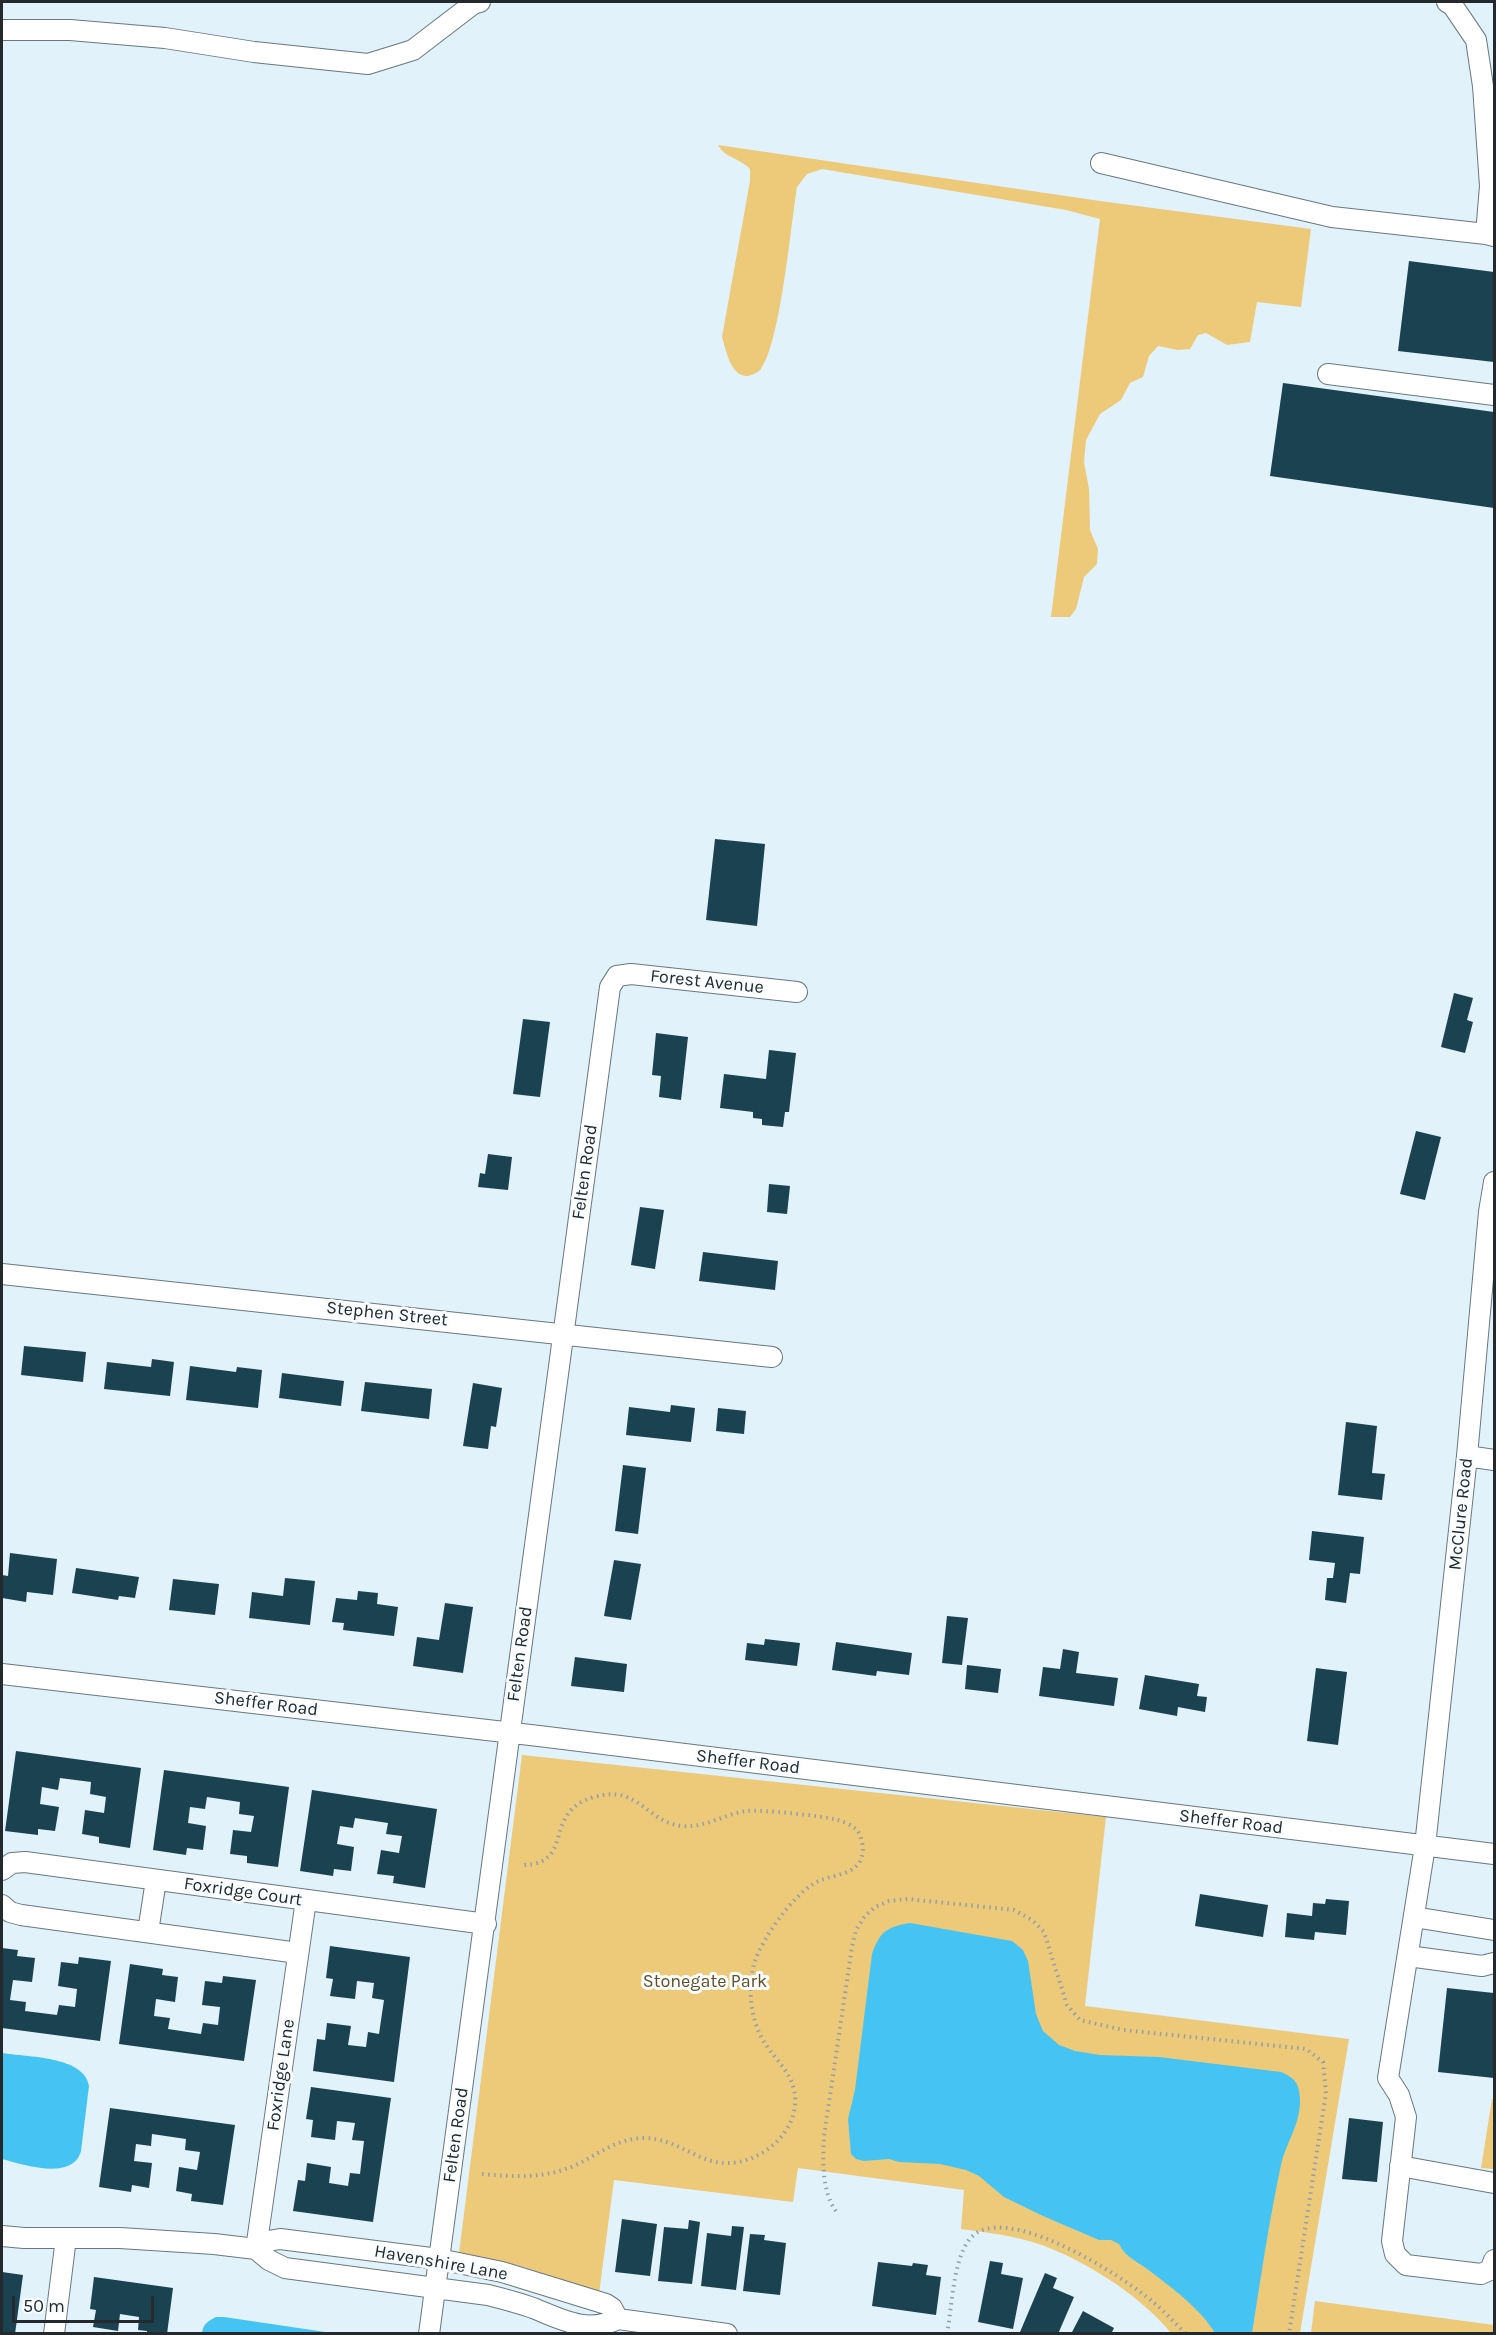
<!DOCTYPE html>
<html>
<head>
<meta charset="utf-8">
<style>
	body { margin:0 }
	#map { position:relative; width:1496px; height:2335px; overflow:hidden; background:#e1f2fa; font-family:Karla,sans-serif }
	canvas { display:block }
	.frame { position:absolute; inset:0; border:3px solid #23292c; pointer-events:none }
	.scale { position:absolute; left:12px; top:2296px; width:142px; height:27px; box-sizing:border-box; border:3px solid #23292c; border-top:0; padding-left:8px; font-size:18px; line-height:21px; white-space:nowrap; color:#23292c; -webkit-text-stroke:4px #f9fdfe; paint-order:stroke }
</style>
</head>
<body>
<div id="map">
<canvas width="1496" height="2335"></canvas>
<div class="frame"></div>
<div class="scale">50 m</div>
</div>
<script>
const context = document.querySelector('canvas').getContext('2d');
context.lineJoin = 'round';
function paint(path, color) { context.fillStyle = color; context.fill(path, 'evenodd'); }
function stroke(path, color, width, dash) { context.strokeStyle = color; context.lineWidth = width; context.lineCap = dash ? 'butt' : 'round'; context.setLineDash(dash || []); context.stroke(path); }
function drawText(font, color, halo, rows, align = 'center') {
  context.font = font + ' Karla,sans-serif'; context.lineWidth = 6; context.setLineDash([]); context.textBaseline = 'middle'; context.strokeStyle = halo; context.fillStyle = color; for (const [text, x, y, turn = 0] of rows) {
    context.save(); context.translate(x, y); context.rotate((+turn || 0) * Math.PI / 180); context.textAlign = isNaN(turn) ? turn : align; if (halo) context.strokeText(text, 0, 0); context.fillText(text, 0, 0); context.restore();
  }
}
paint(new Path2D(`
	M 718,145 L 1100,201 L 1311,229 L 1301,307 L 1257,302 L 1250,342 L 1227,345 L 1206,333 L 1198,335 L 1190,349 L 1178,350 L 1158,346 L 1149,356 L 1143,377 L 1130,383 L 1121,400 L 1100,414 L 1086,440 L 1084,462 L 1089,489 L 1090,530 L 1098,549 L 1097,564 L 1084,577 L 1076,609 L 1070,617 L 1051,617 L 1100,219 L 1066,210 L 822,169 L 807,174 L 797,187 C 791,223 780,347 760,370 C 757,373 752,375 748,376 C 730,377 726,349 722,337 L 750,181 L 750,169 C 740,158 725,158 718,145 Z
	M 522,1755 L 1106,1817 L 1085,2006 L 1349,2039 L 1300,2333 L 1171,2333 C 1140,2294 1073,2252 1025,2240 C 1004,2234 982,2232 961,2229 L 964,2190 L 798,2168 L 793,2202 L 614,2180 L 599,2294 L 524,2267 L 459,2253 Z
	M 1492,2099 L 1494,2100 L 1494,2169 L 1481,2168 Z
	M 1315,2301 L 1494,2325 L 1494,2333 L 1311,2333 Z`), '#edc97a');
paint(new Path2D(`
	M 910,1923 L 1012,1941 L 1023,1950 L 1028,1961 L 1036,2014 L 1043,2031 L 1059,2045 L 1075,2051 L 1100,2055 L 1159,2057 L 1281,2072 C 1295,2078 1299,2083 1300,2099 C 1301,2123 1286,2143 1281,2165 C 1269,2221 1261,2277 1252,2333 L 1215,2333 C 1200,2308 1173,2289 1150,2271 C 1138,2262 1125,2257 1119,2244 L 1111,2240 L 1099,2240 L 1043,2216 L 1004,2197 L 979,2176 L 966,2170 L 940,2164 L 899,2162 L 889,2159 L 864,2161 L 856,2159 L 851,2154 L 848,2119 L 855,2090 L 872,1954 C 880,1932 886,1927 910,1923 Z
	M 2,2053 C 26,2057 85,2056 89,2086 L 81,2151 C 73,2181 24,2165 2,2159 Z
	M 216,2317 L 224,2317 L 332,2333 L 202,2333 C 203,2324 208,2321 216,2317 Z`), '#45c4f3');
paint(new Path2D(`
	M 1409,261 L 1494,272 L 1494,362 L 1398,351 Z
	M 1283,383 L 1494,412 L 1494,508 L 1270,476 Z
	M 715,839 L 765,844 L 757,926 L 706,920 Z
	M 1454,993 L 1473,998 L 1467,1020 L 1473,1022 L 1465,1053 L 1441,1047 Z
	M 523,1019 L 550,1022 L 540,1097 L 513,1094 Z
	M 656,1033 L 688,1037 L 681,1100 L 659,1097 L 661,1076 L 652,1075 Z
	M 769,1050 L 796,1053 L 789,1112 L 785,1112 L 783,1127 L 762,1125 L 762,1119 L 753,1118 L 753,1112 L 720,1108 L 724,1074 L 766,1079 Z
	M 1416,1131 L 1441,1137 L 1425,1200 L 1400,1194 Z
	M 488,1154 L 512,1157 L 508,1190 L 478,1187 L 480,1173 L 485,1174 Z
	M 769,1184 L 790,1186 L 787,1214 L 767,1212 Z
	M 640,1207 L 664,1210 L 655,1269 L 631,1265 Z
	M 703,1252 L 778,1261 L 775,1290 L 699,1281 Z
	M 24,1346 L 86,1352 L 83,1382 L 21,1375 Z
	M 152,1359 L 174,1362 L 170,1396 L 104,1389 L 107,1362 L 151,1367 Z
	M 190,1366 L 236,1372 L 237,1367 L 262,1370 L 258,1408 L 186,1400 Z
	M 282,1373 L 344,1381 L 341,1406 L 279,1398 Z
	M 365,1382 L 432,1389 L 429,1419 L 361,1411 Z
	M 473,1383 L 502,1388 L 496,1427 L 491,1426 L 488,1449 L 463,1446 Z
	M 671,1405 L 695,1408 L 691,1442 L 626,1435 L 629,1407 L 670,1412 Z
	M 718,1408 L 746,1411 L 744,1434 L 716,1431 Z
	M 1346,1422 L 1377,1426 L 1372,1473 L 1385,1474 L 1382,1500 L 1338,1495 Z
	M 623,1465 L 646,1468 L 638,1534 L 615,1531 Z
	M 1312,1531 L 1364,1537 L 1360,1574 L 1350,1573 L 1346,1603 L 1325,1600 L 1327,1578 L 1333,1578 L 1335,1563 L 1309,1560 Z
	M 10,1553 L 57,1559 L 53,1595 L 27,1592 L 26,1602 L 2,1598 L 2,1575 L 8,1576 Z
	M 614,1560 L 641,1564 L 631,1620 L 604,1616 Z
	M 76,1568 L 139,1577 L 135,1598 L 119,1596 L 118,1600 L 72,1593 Z
	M 285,1578 L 315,1581 L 310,1625 L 249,1618 L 252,1592 L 283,1596 Z
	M 173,1579 L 219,1584 L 215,1615 L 169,1610 Z
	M 358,1591 L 378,1593 L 377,1604 L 398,1607 L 394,1636 L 343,1630 L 344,1623 L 332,1622 L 336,1598 L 357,1600 Z
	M 445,1603 L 473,1607 L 463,1673 L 413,1666 L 417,1637 L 439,1640 Z
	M 947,1616 L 968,1618 L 962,1665 L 942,1663 Z
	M 765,1639 L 800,1643 L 797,1666 L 745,1660 L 747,1643 L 764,1645 Z
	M 836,1642 L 912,1653 L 909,1675 L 877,1671 L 876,1676 L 832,1670 Z
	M 1063,1649 L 1079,1652 L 1076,1673 L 1118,1678 L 1114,1706 L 1039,1696 L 1043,1667 L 1060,1669 Z
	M 575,1657 L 627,1664 L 624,1692 L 571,1686 Z
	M 967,1665 L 1001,1669 L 998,1693 L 965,1689 Z
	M 1316,1668 L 1347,1672 L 1338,1745 L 1307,1741 Z
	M 1145,1675 L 1199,1684 L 1197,1696 L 1207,1697 L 1205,1712 L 1178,1707 L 1177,1716 L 1139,1709 Z
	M 16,1751 L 141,1768 L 130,1848 L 99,1843 L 99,1837 L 82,1834 L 85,1810 L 104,1813 L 106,1797 L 90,1794 L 91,1782 L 60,1778 L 58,1790 L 42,1787 L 40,1804 L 59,1807 L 55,1831 L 38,1829 L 38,1835 L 5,1831 Z
	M 164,1770 L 289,1787 L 278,1867 L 247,1863 L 247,1856 L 230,1854 L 233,1830 L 251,1832 L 254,1816 L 239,1814 L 240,1802 L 207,1797 L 205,1809 L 190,1807 L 188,1823 L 206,1826 L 203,1850 L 187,1848 L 186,1855 L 153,1850 Z
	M 312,1790 L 437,1809 L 425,1888 L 393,1883 L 394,1876 L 377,1874 L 381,1850 L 399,1853 L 402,1836 L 386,1834 L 388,1823 L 355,1818 L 353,1828 L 340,1826 L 337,1844 L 354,1847 L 351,1871 L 334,1869 L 333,1876 L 300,1871 Z
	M 1200,1894 L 1268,1905 L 1263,1937 L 1195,1926 Z
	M 1326,1899 L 1349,1901 L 1346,1935 L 1315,1932 L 1314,1940 L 1285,1937 L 1287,1913 L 1312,1916 L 1313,1903 L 1325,1904 Z
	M 330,1946 L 410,1957 L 394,2082 L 313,2071 L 317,2039 L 325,2040 L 327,2023 L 351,2026 L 348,2045 L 366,2047 L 368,2032 L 379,2034 L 384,2000 L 372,1998 L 374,1983 L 357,1981 L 355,1999 L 330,1996 L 333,1979 L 326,1978 Z
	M 2,1948 L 18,1950 L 17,1956 L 35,1958 L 32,1982 L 13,1980 L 10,2000 L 26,2002 L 25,2011 L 57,2015 L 59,2005 L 75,2007 L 77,1989 L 58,1986 L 61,1962 L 78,1964 L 79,1957 L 111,1961 L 100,2041 L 2,2028 Z
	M 130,1964 L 163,1969 L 162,1975 L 178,1977 L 175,2002 L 156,1999 L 154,2016 L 170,2018 L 168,2029 L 201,2034 L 203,2023 L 218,2025 L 220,2007 L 202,2005 L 205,1981 L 222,1983 L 223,1976 L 256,1980 L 244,2061 L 119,2044 Z
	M 1447,1988 L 1494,1993 L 1494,2078 L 1438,2072 Z
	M 311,2087 L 391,2098 L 373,2222 L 293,2211 L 298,2180 L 305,2181 L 307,2163 L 331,2167 L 329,2183 L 348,2186 L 350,2173 L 360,2174 L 364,2141 L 352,2140 L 355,2123 L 337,2121 L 335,2140 L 311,2137 L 313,2120 L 306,2119 Z
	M 110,2108 L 235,2125 L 223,2205 L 191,2201 L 192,2194 L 176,2191 L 179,2167 L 197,2170 L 200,2152 L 185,2150 L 186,2139 L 152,2134 L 151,2146 L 136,2144 L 134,2161 L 152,2163 L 149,2188 L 132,2185 L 131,2192 L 99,2187 Z
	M 1349,2118 L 1383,2122 L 1377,2182 L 1342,2179 Z
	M 622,2219 L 657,2224 L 650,2276 L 615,2272 Z
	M 689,2220 L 700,2222 L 692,2284 L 658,2281 L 664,2227 L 688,2229 Z
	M 732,2226 L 744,2227 L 736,2290 L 701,2286 L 707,2233 L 731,2236 Z
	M 750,2234 L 765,2235 L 764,2240 L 786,2243 L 780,2295 L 743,2291 Z
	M 990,2261 L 1003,2263 L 1001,2274 L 1023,2278 L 1013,2329 L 978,2322 Z
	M 878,2262 L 912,2266 L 913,2263 L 928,2265 L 926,2275 L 941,2277 L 936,2315 L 872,2306 Z
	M 2,2272 L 23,2275 L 15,2334 L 2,2334 Z
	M 1045,2273 L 1057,2278 L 1053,2288 L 1074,2297 L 1058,2334 L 1023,2334 L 1020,2332 Z
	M 94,2277 L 173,2288 L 167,2334 L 147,2334 L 147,2331 L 138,2330 L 139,2317 L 120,2314 L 118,2331 L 93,2327 L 96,2310 L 90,2309 Z
	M 1083,2311 L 1114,2328 L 1111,2334 L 1071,2334 Z`), '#1b4251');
const minor = new Path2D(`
	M 1447,2 L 1453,6 L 1476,40 L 1483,86 L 1490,186 L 1486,234 L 1494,236
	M 2,30 L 70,30 L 165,38 L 254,52 L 368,64 L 413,50 L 473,4 L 480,2
	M 1101,163 L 1332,217 L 1486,234
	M 1328,374 L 1494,395
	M 1494,1182 L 1489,1212 L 1467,1456 L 1425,1846 L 1388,2078 L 1399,2095 L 1406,2117 L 1392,2241 L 1395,2254 L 1406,2265 L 1481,2274 L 1490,2270 L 1494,2260
	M 2,1274 L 772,1357
	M 1467,1456 L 1494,1460
	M 2,1674 L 539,1736 L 1494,1854
	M 2,1870 L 12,1863 L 25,1862 L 486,1924
	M 2,1905 L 10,1912 L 21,1915 L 298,1953
	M 1414,1917 L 1494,1930
	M 148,1932 L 156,1880
	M 1408,1956 L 1482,1966 L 1494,1963
	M 1400,2166 L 1494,2183
	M 2,2236 L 24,2238 L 120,2238 L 214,2244 L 256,2249 L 269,2260 L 285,2268 L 488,2295 C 504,2299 519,2303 533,2308 C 563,2320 587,2334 618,2319 L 727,2334
	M 256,2249 L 268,2241 L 280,2239 L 439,2259 L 502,2272 L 606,2304 L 612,2308 L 618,2319
	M 256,2249 L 306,1900
	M 54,2334 L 66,2238
	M 429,2334 C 490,1885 550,1436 610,987 L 617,976 L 631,974 L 797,992`);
stroke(minor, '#69787f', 22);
stroke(new Path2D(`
	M 482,2174 C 516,2177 546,2179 578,2164 C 600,2153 617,2139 643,2138 C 679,2138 699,2165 730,2163 C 767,2161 805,2125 793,2086 C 788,2069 772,2056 763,2040 C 750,2018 747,1986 755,1961 C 763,1938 791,1898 813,1884 C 828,1874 857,1877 862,1856 C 864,1848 862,1837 857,1830 C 852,1825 844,1822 838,1820 C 824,1816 759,1809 746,1811 C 725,1814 705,1828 683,1826 C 646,1823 640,1784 594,1797 C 541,1812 576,1864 523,1865
	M 836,2211 C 821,2190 823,2160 824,2136 L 852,1947 L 856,1930 L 865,1916 L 875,1907 L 889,1901 L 908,1899 L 1014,1910 L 1032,1920 L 1044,1932 L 1067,2005 L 1080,2020 L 1124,2030 L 1306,2049 L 1323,2062 L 1326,2093 L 1289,2334
	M 947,2334 C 952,2307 953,2261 969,2240 C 1001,2197 1124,2277 1153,2302 C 1165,2312 1175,2323 1186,2334`), '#939fa5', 4, [1.5, 4.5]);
stroke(minor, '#fff', 20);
drawText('18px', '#23292c', '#f9fdfe', [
	["Forest Avenue",707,982,6],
	["Felten Road",585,1172,-82],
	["Stephen Street",387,1314,6],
	["McClure Road",1461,1514,-84],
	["Felten Road",520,1654,-82],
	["Sheffer Road",266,1704,7],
	["Sheffer Road",748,1762,7],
	["Sheffer Road",1231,1822,7],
	["Foxridge Court",243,1892,8],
	["Foxridge Lane",281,2075,-82],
	["Felten Road",456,2135,-82],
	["Havenshire Lane",441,2263,10]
]);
drawText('18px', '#614f26', '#f9fdfe', [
	["Stonegate Park",705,1982]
]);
</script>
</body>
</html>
